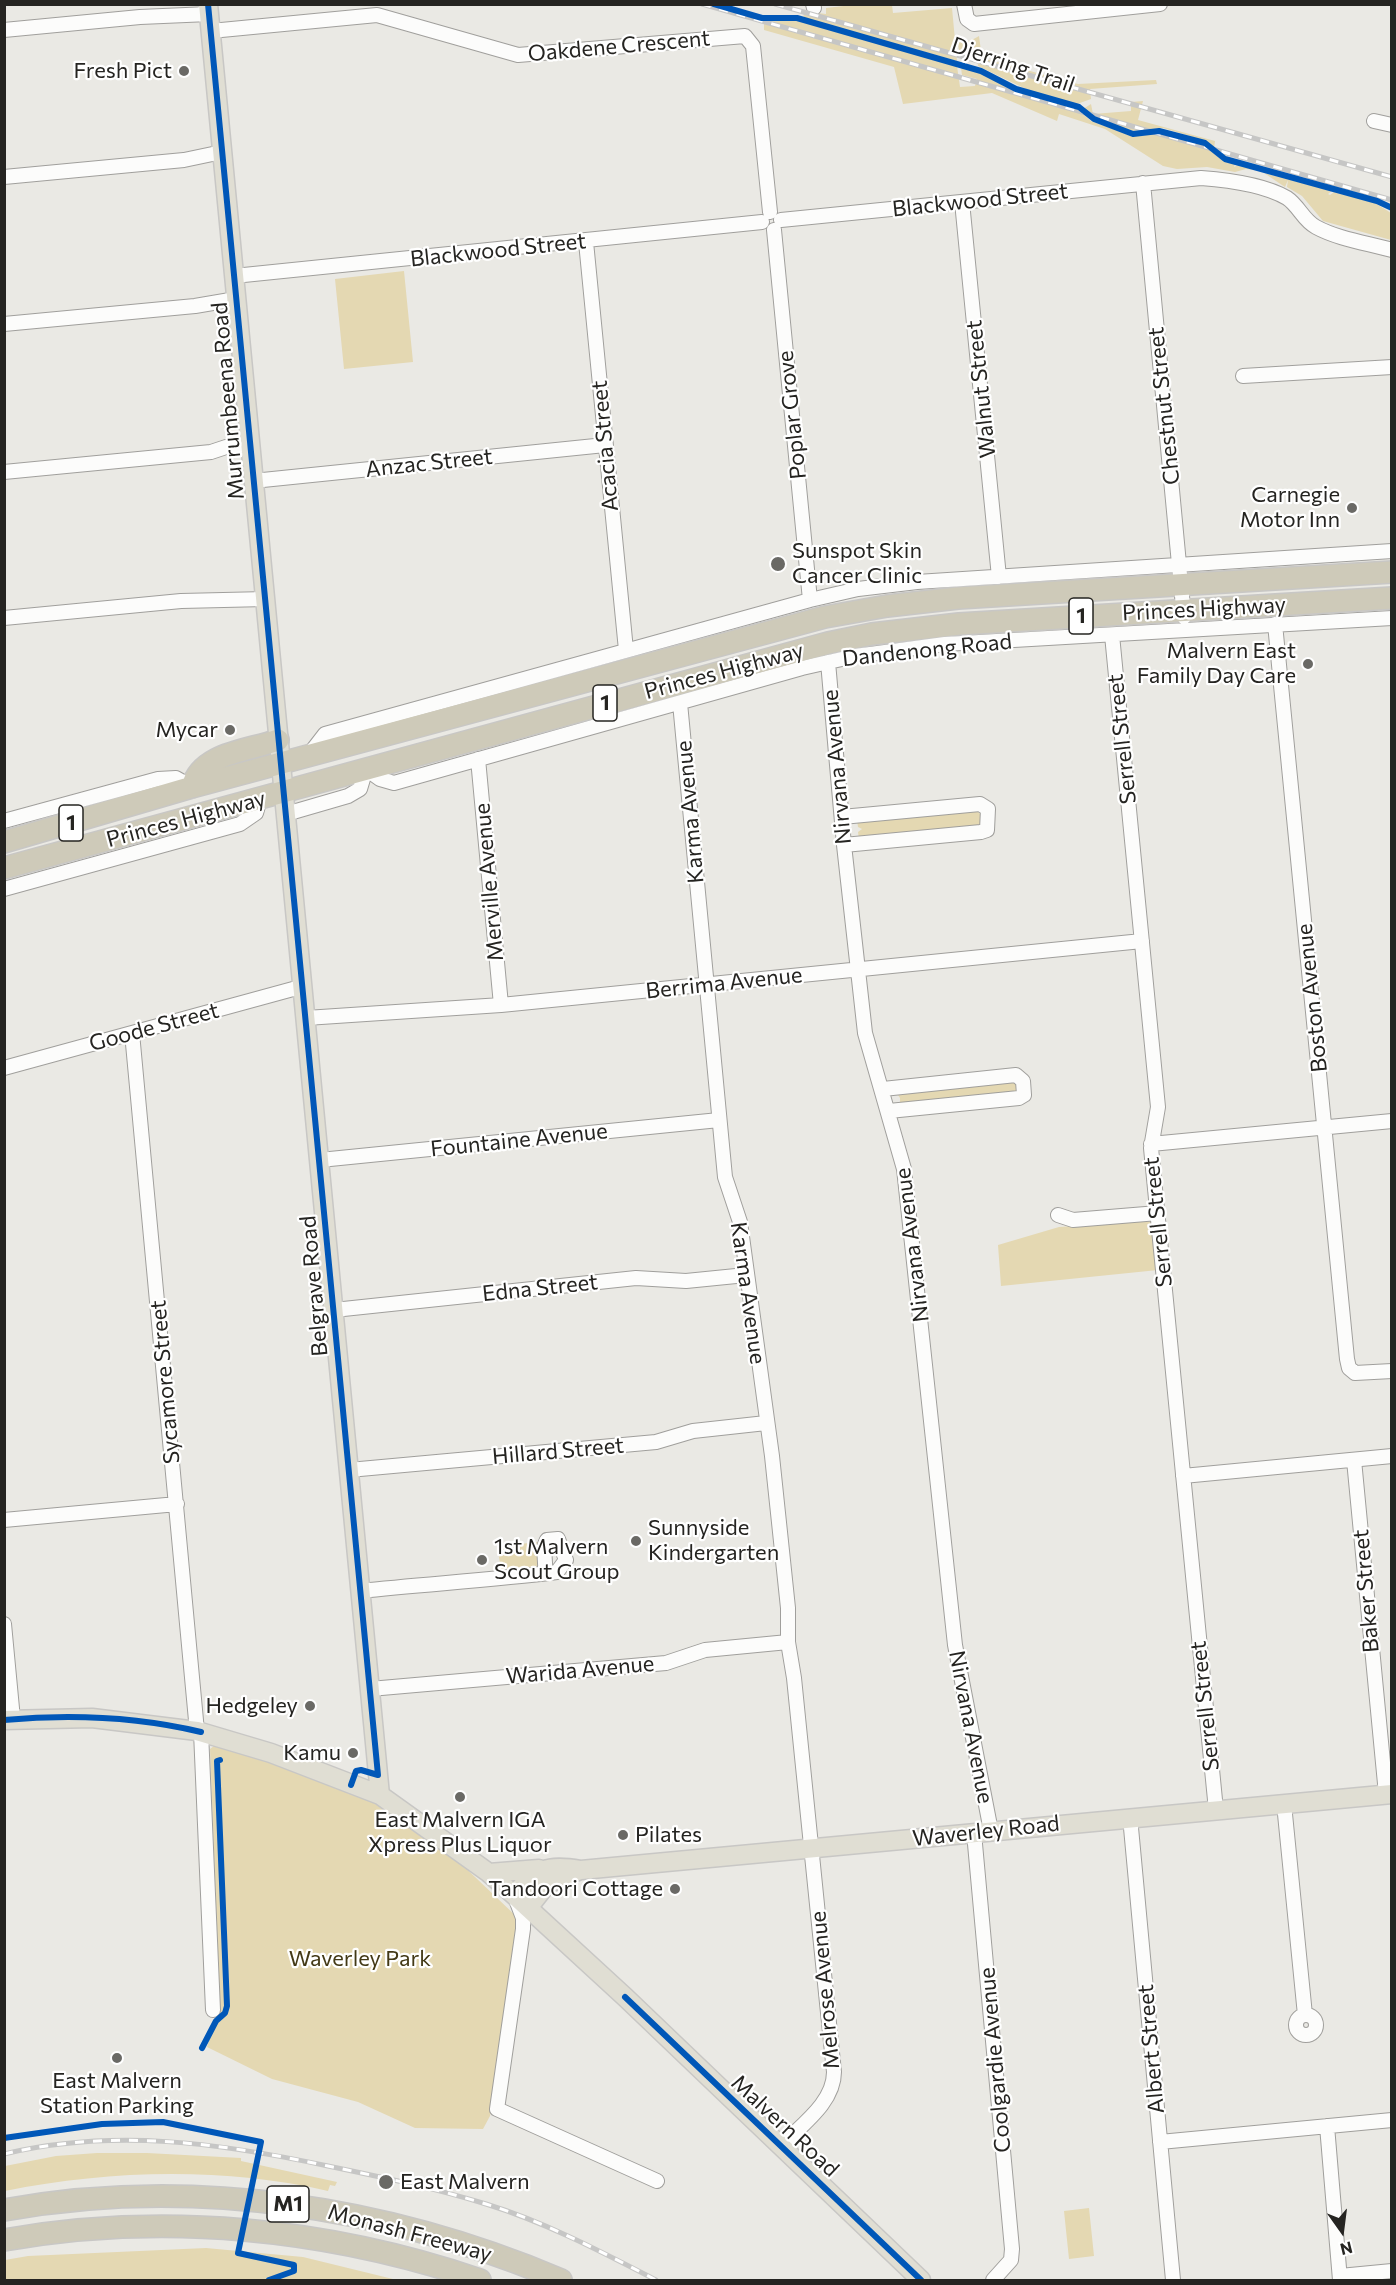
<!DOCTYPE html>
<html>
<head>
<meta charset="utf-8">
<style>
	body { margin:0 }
	#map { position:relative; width:1396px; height:2285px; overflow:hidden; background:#eae9e4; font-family:Commissioner,sans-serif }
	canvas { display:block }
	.frame { position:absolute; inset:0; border:6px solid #252421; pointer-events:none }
	.north { position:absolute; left:1312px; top:2201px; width:60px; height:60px; -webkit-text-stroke:4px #fff; paint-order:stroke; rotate:166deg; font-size:16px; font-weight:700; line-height:24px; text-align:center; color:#252421 }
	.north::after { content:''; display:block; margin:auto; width:21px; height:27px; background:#252421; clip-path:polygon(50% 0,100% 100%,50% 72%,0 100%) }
</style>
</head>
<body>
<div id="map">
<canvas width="1396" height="2285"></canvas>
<div class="frame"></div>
<div class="north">N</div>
</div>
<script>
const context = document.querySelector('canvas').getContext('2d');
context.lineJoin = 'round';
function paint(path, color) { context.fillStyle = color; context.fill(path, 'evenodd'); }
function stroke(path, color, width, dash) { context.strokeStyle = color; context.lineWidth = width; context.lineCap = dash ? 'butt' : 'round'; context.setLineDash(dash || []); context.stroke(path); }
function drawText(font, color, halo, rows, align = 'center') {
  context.font = font + ' Commissioner,sans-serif'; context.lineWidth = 4.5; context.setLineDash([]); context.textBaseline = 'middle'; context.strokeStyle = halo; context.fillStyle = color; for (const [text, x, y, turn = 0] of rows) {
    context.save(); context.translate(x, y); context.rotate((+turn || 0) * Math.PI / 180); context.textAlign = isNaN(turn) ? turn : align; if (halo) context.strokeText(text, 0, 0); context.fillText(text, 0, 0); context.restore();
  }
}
paint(new Path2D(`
	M 861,4 L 892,5 L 893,13 L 952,8 L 957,61 L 804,18 L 803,11 L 826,14 L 826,8 Z
	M 764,20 L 796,20 L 957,66 L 960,87 L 975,86 L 977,79 L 962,75 L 961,68 L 982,73 L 1016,91 L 1077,109 L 1091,121 L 1128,134 L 1140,136 L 1159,133 L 1205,145 L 1219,158 L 1235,164 L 1234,167 L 1238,165 L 1254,170 L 1246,169 L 1235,172 L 1207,167 L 1177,169 L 1163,166 L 1105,129 L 1059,114 L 1057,121 L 992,93 L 903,104 L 894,67 L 764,30 Z
	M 979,36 L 982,58 L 1078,84 L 1156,80 L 1157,84 L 1090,89 L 1091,99 L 1077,104 L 1028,90 L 978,66 L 977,54 L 959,50 L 958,44 L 961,40 L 970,41 Z
	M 1143,101 L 1138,120 L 1215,141 L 1214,149 L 1206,141 L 1163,128 L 1133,131 L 1097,119 L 1083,109 L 1091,104 L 1093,114 L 1131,111 L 1131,102 Z
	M 1264,173 L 1332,191 L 1328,194 L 1330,195 L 1334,192 L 1375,203 L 1391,213 L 1391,240 L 1323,221 L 1302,196 L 1287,187 L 1288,180 L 1285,187 Z
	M 404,271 L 413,362 L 344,369 L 335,279 Z
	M 973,808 L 983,816 L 981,826 L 859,839 L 858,832 L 862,829 L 858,827 L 857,820 Z
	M 1017,1080 L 1018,1094 L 900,1105 L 900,1098 L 896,1092 Z
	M 1154,1221 L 1158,1270 L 1001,1286 L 998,1245 L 1059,1227 Z
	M 540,1542 L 542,1566 L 501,1569 L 497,1546 Z
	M 214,1746 L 270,1758 L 378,1801 L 454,1857 L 517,1917 L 490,2116 L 483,2129 L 415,2128 L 358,2102 L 272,2079 L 207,2047 L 220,2004 L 210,1749 Z
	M 97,2153 L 147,2153 L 241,2158 L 241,2161 L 337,2182 L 335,2186 L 330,2185 L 328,2191 C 223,2167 110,2170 5,2191 L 5,2166 L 56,2156 Z
	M 1089,2208 L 1094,2256 L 1069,2259 L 1064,2211 Z
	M 206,2248 L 303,2257 L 397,2280 L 5,2280 L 5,2260 L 28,2256 Z`), '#e4d8b2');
const minor = new Path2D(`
	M 813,4 L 814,8
	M 964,4 L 967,19 L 974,24 L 1160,4
	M 4,30 L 140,17 L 209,14
	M 211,31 L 377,15 L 518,55 L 745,36 L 753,46 L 770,212
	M 1374,121 L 1392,125
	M 4,177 L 184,160 L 222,152
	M 1143,183 L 1184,617
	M 962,202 L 999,577
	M 781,220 L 1201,178 C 1228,180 1263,184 1287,198 C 1299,206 1303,220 1316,227 C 1338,239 1367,243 1392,250
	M 774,230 L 810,600
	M 586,242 L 626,650
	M 234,276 L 762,222
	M 4,324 L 195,306 L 236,299
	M 1243,376 L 1392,367
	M 4,472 L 211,452 L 226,447 L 251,444
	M 253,481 L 605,445
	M 4,618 L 181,601 L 266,599
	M 1275,624 L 1347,1359 L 1349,1368 L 1355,1373 L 1392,1371
	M 1112,635 L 1158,1107 L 1151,1148 L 1216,1810
	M 828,662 L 844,845 L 865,1033 L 904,1169 L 955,1645 L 991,1831
	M 680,703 L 725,1177 L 740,1222 L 772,1456 L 788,1608 L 788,1642 L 794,1678 L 834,2072 C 834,2103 801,2125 780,2147
	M 308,756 L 325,734 L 810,600 L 858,589 L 917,582 L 1392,551
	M 478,759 L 501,1005
	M 286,814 L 348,796 L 360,789 L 366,769 L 380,779 L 394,783 L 802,668 L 855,656 L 945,644 L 1392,618
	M 842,817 L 980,804 L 988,809 L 987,830 L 981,832 L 844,845
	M 4,821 L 158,779 L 176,778 L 192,787
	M 4,889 L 240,824 L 256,813 L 260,799
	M 306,1018 L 501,1005 L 1142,941
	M 132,1033 L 197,1731
	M 4,1068 L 304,986
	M 883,1089 L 1016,1075 L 1023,1081 L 1024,1095 L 1019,1098 L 889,1111
	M 1151,1144 L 1392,1121
	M 320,1160 L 719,1120
	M 1058,1215 L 1073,1220 L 1158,1213
	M 334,1310 L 636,1278 L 686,1281 L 746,1275
	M 1354,1460 L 1386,1794
	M 349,1470 L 656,1442 L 693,1431 L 766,1423
	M 1183,1476 L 1392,1456
	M 4,1520 L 177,1504
	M 360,1591 C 426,1584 492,1580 557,1572 L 566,1560 L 558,1539 L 547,1540 C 542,1548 546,1561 545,1571 L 542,1574
	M 4,1624 L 13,1719
	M 370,1689 L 666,1663 L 705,1650 L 788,1642
	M 201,1732 L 213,2010
	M 1284,1804 L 1305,2015
	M 1130,1817 L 1173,2280
	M 974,1833 L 1012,2249 L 1011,2260 L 993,2280
	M 515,1897 L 523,1918 L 523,1929 L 497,2109 L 657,2181
	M1296 2025a10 10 0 1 1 20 0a10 10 0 1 1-20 0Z
	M 1327,2126 L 1340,2280
	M 1160,2142 L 1392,2120
	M 1340,2276 L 1392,2271`);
const major = new Path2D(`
	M 208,4 L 380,1795
	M 4,1720 L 92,1718 L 197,1731 L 271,1753 L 380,1795 L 489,1873 L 514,1895 L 625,1997 L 921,2280
	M 489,1873 L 539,1869
	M 514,1895 C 537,1869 546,1864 581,1870 L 1392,1794
	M 528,1908 L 547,1884 L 580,1870`);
const highway = new Path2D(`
	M 192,787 C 202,752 248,751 278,740
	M 4,842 L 192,787 L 825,617 L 887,606 L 958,598 L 1392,572
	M 4,868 L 828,643 L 872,634 L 959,624 L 1392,598
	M 4,2210 C 192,2176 386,2206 561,2280
	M 4,2240 C 164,2212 327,2228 480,2280`);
stroke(minor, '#a09f9c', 16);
stroke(major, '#c8c7c5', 21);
stroke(highway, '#c8c7c5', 24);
stroke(minor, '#fcfcfb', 14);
stroke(major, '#e0ded3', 18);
stroke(highway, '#cecab9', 21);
const rail = new Path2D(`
	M 702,4 L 1392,200
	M 775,4 L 1392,177
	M 4,2154 C 114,2128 220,2143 328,2166 C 381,2177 434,2188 486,2204 C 545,2222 602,2252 656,2280`);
stroke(rail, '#c6c6c5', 5);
stroke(rail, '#fff', 3, [9]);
stroke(new Path2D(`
	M 208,4 L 378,1775 L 361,1770 L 356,1771 L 351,1785
	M 714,4 L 762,18 L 797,18 L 981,71 L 1016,89 L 1079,107 L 1094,119 L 1133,134 L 1159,131 L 1205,143 L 1225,159 L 1377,201 L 1392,208
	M 4,1720 C 70,1714 138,1717 201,1732
	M 625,1997 L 921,2280
	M 202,2048 L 216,2021 L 225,2013 L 227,2006 L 217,1761 L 220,1760
	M 4,2138 L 102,2124 L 163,2122 L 261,2142 L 238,2253 L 294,2265 L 294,2271 L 269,2280`), '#0057b8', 6);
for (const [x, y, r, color] of [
	[184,71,6,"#6a6965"],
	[1352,508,6,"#6a6965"],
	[778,564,8,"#6a6965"],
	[1308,664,6,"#6a6965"],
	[230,730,6,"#6a6965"],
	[636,1541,6,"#6a6965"],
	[482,1560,6,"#6a6965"],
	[310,1706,6,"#6a6965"],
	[353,1753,6,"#6a6965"],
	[460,1797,6,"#6a6965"],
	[623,1835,6,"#6a6965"],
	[675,1889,6,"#6a6965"],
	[117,2058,6,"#6a6965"],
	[386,2182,8,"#6a6965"]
]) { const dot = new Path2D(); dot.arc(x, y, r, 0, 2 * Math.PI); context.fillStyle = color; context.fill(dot); stroke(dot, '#fff', 2); }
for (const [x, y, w] of [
	[1081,616,24],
	[605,703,24],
	[71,823,24],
	[288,2204,42]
]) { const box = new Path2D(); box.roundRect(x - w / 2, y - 18, w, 36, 4.5); context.fillStyle = '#fff'; context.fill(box); stroke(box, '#252421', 1.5); }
drawText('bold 21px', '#252421', null, [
	["1",1081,616],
	["1",605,703],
	["1",71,823],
	["M1",288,2204]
]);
drawText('22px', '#252421', '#fff', [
	["Oakdene Crescent",619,46,-5],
	["Djerring Trail",1013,65,19],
	["Blackwood Street",980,200,-6],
	["Blackwood Street",498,250,-6],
	["Walnut Street",981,389,-96],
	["Murrumbeena Road",228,401,-95],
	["Chestnut Street",1164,406,-96],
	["Poplar Grove",792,415,-96],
	["Acacia Street",605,446,-95],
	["Anzac Street",429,463,-6],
	["Princes Highway",1204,609,-3],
	["Dandenong Road",927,650,-6],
	["Princes Highway",724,671,-15],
	["Serrell Street",1122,739,-96],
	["Nirvana Avenue",837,767,-95],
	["Karma Avenue",690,812,-95],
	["Princes Highway",186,819,-15],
	["Merville Avenue",489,882,-95],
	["Berrima Avenue",724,983,-6],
	["Boston Avenue",1312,998,-96],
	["Goode Street",154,1027,-15],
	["Fountaine Avenue",519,1140,-6],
	["Serrell Street",1158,1222,-96],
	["Nirvana Avenue",912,1245,-97],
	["Belgrave Road",314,1286,-95],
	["Edna Street",540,1288,-6],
	["Karma Avenue",748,1293,82],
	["Sycamore Street",165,1382,-95],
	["Hillard Street",558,1451,-5],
	["Baker Street",1366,1591,-95],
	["Warida Avenue",580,1670,-5],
	["Serrell Street",1205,1706,-96],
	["Nirvana Avenue",971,1727,79],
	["Waverley Road",986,1831,-6],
	["Melrose Avenue",825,1990,-95],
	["Albert Street",1151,2049,-95],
	["Coolgardie Avenue",995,2060,-95],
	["Malvern Road",785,2126,43],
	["Monash Freeway",410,2233,15]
]);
drawText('22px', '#252421', '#fff', [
	["Fresh Pict",172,71],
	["Carnegie",1340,495],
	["Motor Inn",1340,520],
	["Sunspot Skin",792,551,"left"],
	["Cancer Clinic",792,576,"left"],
	["Malvern East",1296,651],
	["Family Day Care",1296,676],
	["Mycar",218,730],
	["Sunnyside",648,1528,"left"],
	["Kindergarten",648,1553,"left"],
	["1st Malvern",494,1547,"left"],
	["Scout Group",494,1572,"left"],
	["Hedgeley",298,1706],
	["Kamu",341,1753],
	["East Malvern IGA",460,1820,"center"],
	["Xpress Plus Liquor",460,1845,"center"],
	["Pilates",635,1835,"left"],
	["Tandoori Cottage",663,1889],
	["East Malvern",117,2081,"center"],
	["Station Parking",117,2106,"center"],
	["East Malvern",400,2182,"left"]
], 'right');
drawText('22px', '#433916', '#fff', [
	["Waverley Park",360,1959]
]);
</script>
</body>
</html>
